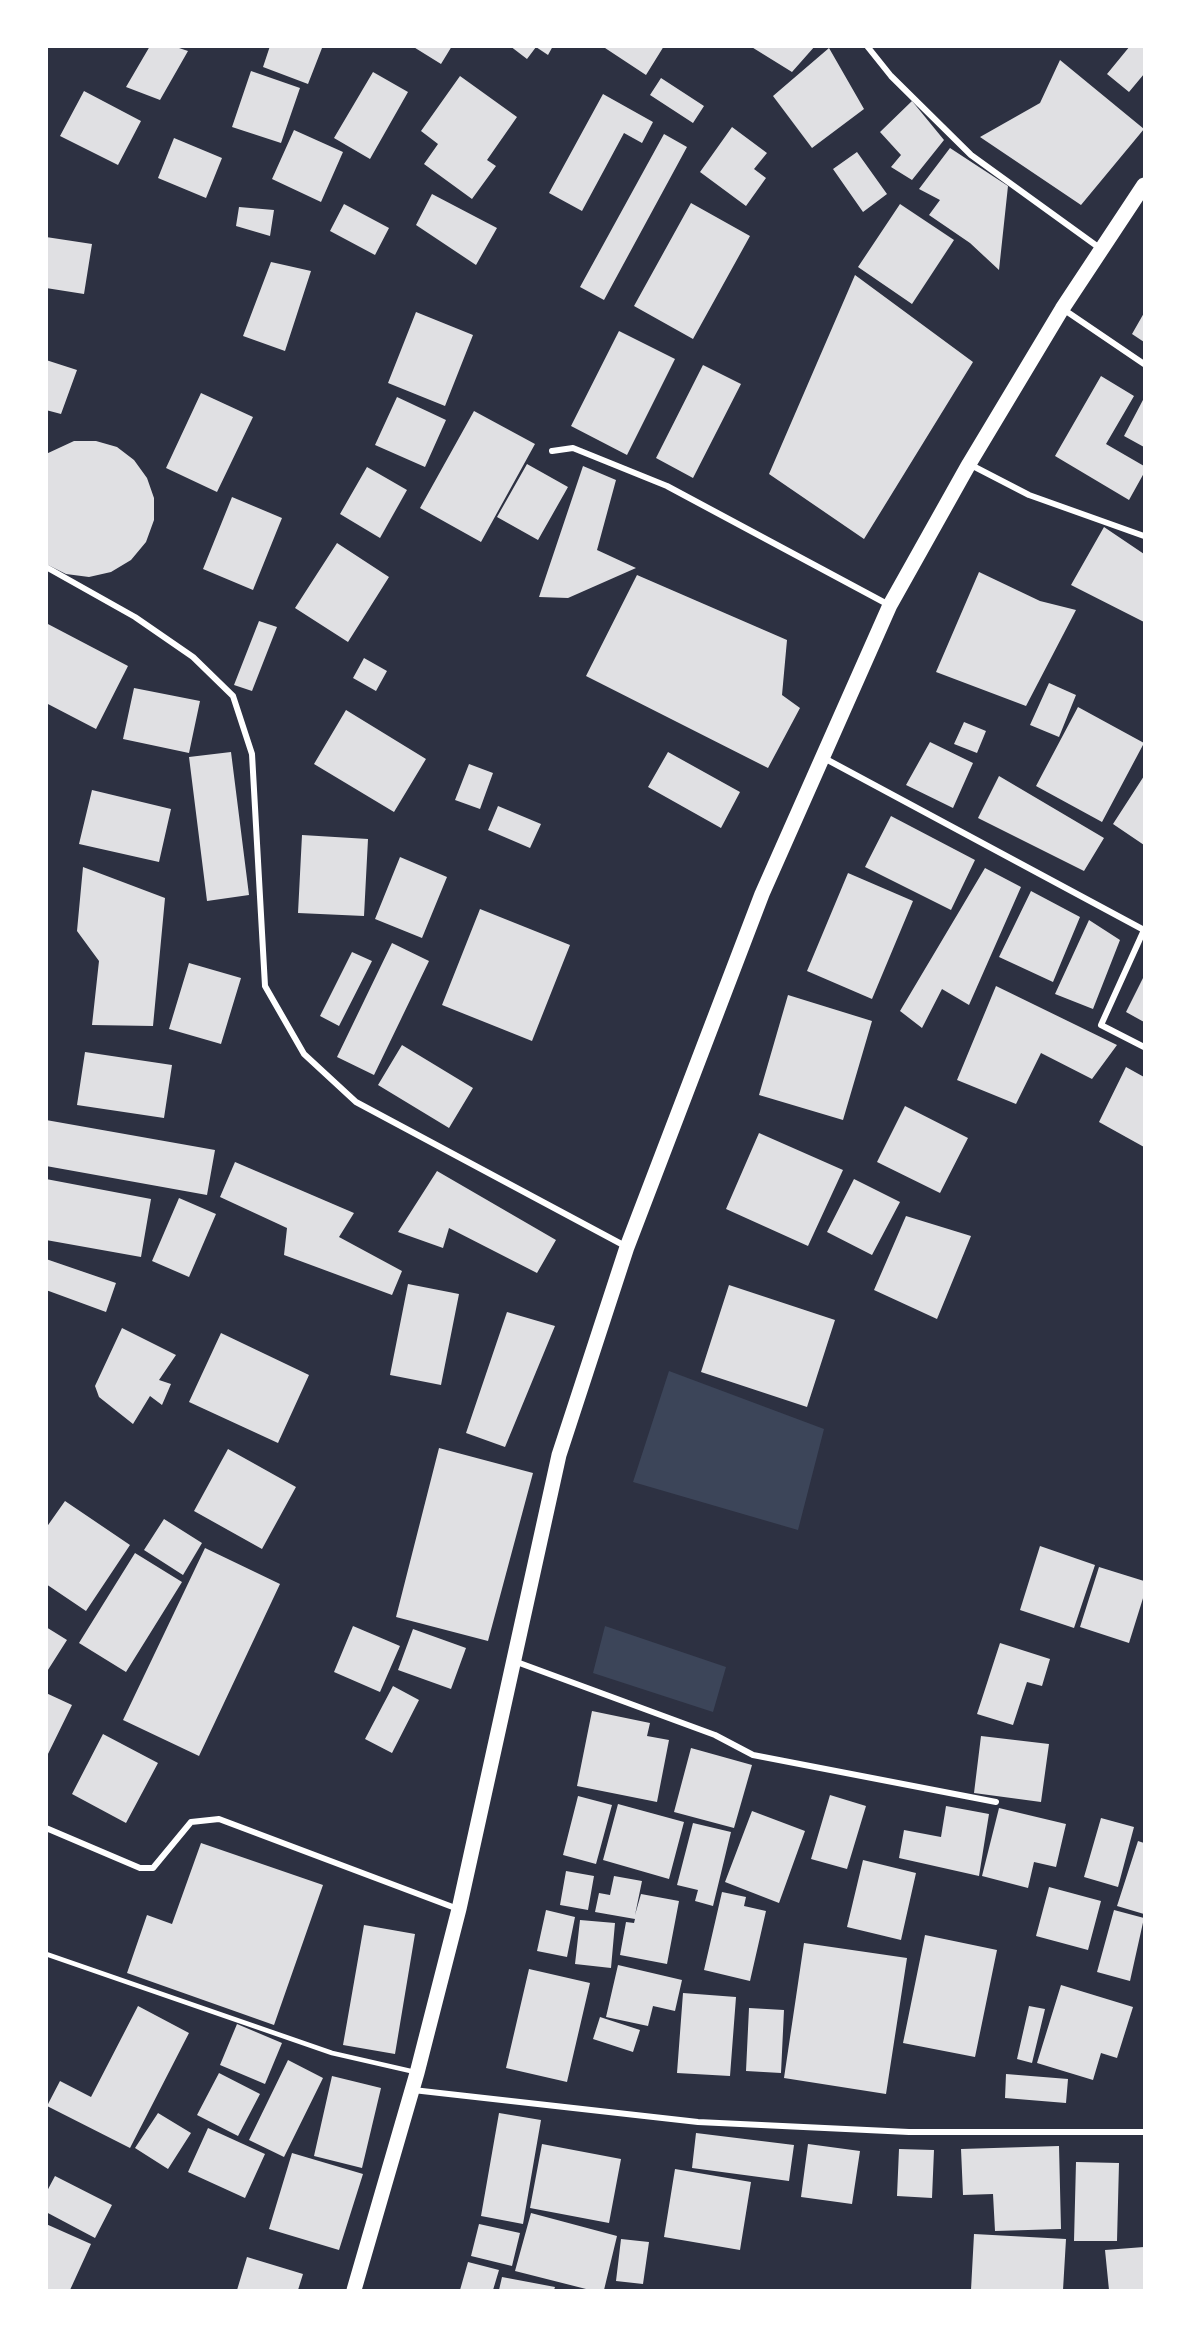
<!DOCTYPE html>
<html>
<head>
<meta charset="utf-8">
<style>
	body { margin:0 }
	#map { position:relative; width:1191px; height:2337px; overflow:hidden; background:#2d3142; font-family:Rubik,sans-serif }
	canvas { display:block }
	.frame { position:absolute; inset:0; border:48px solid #fff; pointer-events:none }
</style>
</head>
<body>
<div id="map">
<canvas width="1191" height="2337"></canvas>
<div class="frame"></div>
</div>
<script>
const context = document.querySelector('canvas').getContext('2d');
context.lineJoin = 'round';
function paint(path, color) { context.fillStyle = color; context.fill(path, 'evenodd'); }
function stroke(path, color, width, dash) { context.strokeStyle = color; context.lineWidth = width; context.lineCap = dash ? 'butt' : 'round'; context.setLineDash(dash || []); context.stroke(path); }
paint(new Path2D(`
	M 669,1371 L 824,1429 L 798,1530 L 633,1482 Z
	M 605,1626 L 726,1667 L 713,1712 L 593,1673 Z`), '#3c4559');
paint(new Path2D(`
	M 150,46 L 173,46 L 188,51 L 160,100 L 126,87 Z
	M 270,46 L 322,48 L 308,84 L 263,67 Z
	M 412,46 L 452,46 L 441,64 Z
	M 510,46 L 553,46 L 548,55 L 536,47 L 527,59 Z
	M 602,46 L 664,46 L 646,75 Z
	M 750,46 L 815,46 L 792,72 Z
	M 1130,46 L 1144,46 L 1144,74 L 1129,92 L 1107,74 Z
	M 829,48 L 864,109 L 812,148 L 773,96 Z
	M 1060,60 L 1144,129 L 1081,205 L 980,137 L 1040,103 Z
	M 251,71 L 300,88 L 281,143 L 232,127 Z
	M 373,72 L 408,92 L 370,159 L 334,138 Z
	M 460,76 L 517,117 L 487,160 L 496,166 L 472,199 L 424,164 L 438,144 L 421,131 Z
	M 661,78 L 704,106 L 693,123 L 650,95 Z
	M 84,91 L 141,121 L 118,165 L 60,136 Z
	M 603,94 L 653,122 L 642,143 L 624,133 L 582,211 L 549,193 Z
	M 912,101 L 944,140 L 912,180 L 891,167 L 901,155 L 880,132 Z
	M 732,127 L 767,153 L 754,169 L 766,178 L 746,206 L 700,172 Z
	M 294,130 L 343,152 L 321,202 L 272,179 Z
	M 664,134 L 687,147 L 604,300 L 580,287 Z
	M 174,138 L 222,158 L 206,198 L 158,178 Z
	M 950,148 L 1008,186 L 999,270 L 970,243 L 929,215 L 940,200 L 919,189 Z
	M 857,152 L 887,194 L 863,212 L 833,169 Z
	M 432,194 L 497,228 L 476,265 L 416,225 Z
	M 691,203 L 750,236 L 693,339 L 634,306 Z
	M 344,204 L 389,228 L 375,255 L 330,231 Z
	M 900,204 L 954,240 L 912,304 L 858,267 Z
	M 239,207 L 274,210 L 270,236 L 236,226 Z
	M 46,237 L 92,244 L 84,294 L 46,288 Z
	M 271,262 L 311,271 L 285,351 L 243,336 Z
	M 855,275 L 973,362 L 864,539 L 769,474 Z
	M 416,312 L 473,335 L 445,406 L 388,383 Z
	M 1144,313 L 1144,342 L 1132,334 Z
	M 619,331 L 675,359 L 627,455 L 571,426 Z
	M 46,360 L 77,370 L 61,414 L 46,410 Z
	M 703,365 L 741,384 L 693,478 L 656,458 Z
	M 1101,376 L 1134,396 L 1106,444 L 1144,466 L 1144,473 L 1129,500 L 1055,456 Z
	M 201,393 L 253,417 L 217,492 L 166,468 Z
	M 397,397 L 446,420 L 425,467 L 375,445 Z
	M 1144,398 L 1144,447 L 1124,436 Z
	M 474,411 L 535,444 L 481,542 L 420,508 Z
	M 74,441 L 96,441 L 117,447 L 134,460 L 147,478 L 154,498 L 154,520 L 146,542 L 131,560 L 111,572 L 89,577 L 66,574 L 46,564 L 46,454 Z
	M 527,464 L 568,487 L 538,540 L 497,517 Z
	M 583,466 L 616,480 L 597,550 L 636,568 L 568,598 L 539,597 Z
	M 367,467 L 407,490 L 380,538 L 340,514 Z
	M 232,497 L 282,518 L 253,590 L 203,569 Z
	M 1104,527 L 1144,554 L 1144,622 L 1071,585 Z
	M 337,543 L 389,577 L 348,642 L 295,608 Z
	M 979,572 L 1040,601 L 1076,610 L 1026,706 L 936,672 Z
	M 637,575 L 787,640 L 782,695 L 800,708 L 768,768 L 586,676 Z
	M 259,621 L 277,627 L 252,691 L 234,685 Z
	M 46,623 L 128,666 L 96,729 L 46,703 Z
	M 364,658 L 387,671 L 376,691 L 353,678 Z
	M 1049,683 L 1076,695 L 1059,737 L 1030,725 Z
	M 134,688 L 200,701 L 189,753 L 123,739 Z
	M 1078,707 L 1144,743 L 1102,822 L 1036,786 Z
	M 346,710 L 426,759 L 394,812 L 314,764 Z
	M 964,722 L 986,731 L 977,753 L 954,744 Z
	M 930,742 L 973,763 L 953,808 L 906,785 Z
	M 231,752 L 249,895 L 207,901 L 189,757 Z
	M 668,752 L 740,792 L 721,828 L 648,787 Z
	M 469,764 L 493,773 L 480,809 L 455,800 Z
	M 999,776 L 1104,838 L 1084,871 L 978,818 Z
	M 1144,776 L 1144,845 L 1113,824 Z
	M 92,790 L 171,809 L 159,862 L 79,844 Z
	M 498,806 L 541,824 L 530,848 L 488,830 Z
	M 891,816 L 975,860 L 951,910 L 865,867 Z
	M 302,835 L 368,839 L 364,916 L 298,913 Z
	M 400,857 L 447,877 L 422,938 L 375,919 Z
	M 83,867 L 165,898 L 153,1026 L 92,1025 L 99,961 L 77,931 Z
	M 985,868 L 1021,887 L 969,1005 L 942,989 L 922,1028 L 900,1011 Z
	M 848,873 L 913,901 L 872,999 L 807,971 Z
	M 1031,891 L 1080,917 L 1053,982 L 999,957 Z
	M 480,909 L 570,945 L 532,1041 L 442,1005 Z
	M 1089,920 L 1120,940 L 1093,1009 L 1055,994 Z
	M 392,943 L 429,961 L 374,1075 L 337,1057 Z
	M 352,952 L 372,961 L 339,1026 L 320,1016 Z
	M 189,963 L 241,978 L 221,1044 L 169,1029 Z
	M 1144,976 L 1144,1022 L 1126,1012 Z
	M 996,986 L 1117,1045 L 1092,1079 L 1041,1053 L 1016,1104 L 957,1080 Z
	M 788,995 L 872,1021 L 843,1120 L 759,1095 Z
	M 402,1045 L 473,1088 L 449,1128 L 378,1085 Z
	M 85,1052 L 172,1065 L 164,1118 L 77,1105 Z
	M 1126,1067 L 1144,1077 L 1144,1147 L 1099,1122 Z
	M 905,1106 L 968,1138 L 940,1193 L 877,1162 Z
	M 46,1120 L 215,1150 L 207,1195 L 46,1166 Z
	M 759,1133 L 843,1170 L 808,1246 L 726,1209 Z
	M 235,1162 L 354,1213 L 339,1237 L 402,1271 L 392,1295 L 284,1255 L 287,1228 L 220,1197 Z
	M 437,1171 L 556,1240 L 537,1273 L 449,1228 L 443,1248 L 398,1232 Z
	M 46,1179 L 151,1199 L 141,1257 L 46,1240 Z
	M 854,1179 L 900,1202 L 872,1255 L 827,1232 Z
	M 179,1198 L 216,1214 L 189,1277 L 152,1261 Z
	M 906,1216 L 971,1236 L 937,1319 L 874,1290 Z
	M 46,1259 L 116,1283 L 106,1312 L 46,1290 Z
	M 408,1284 L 459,1294 L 441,1385 L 390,1375 Z
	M 729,1285 L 835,1320 L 807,1407 L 701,1372 Z
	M 507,1312 L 555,1326 L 505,1447 L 466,1433 Z
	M 122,1328 L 176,1355 L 159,1380 L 171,1384 L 162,1405 L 150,1396 L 133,1424 L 99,1397 L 95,1386 Z
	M 221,1333 L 309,1375 L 278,1443 L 189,1402 Z
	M 439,1448 L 533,1473 L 488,1641 L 396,1617 Z
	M 228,1449 L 296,1487 L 262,1549 L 194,1511 Z
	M 65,1501 L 130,1545 L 86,1611 L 46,1584 L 46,1528 Z
	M 164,1519 L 202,1543 L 183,1575 L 144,1550 Z
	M 1040,1546 L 1095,1565 L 1074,1628 L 1020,1610 Z
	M 205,1548 L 280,1584 L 199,1756 L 123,1720 Z
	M 135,1553 L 182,1582 L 126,1672 L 79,1643 Z
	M 1099,1567 L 1144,1581 L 1144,1595 L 1129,1643 L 1080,1627 Z
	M 353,1626 L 400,1646 L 380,1692 L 334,1672 Z
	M 46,1627 L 67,1640 L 46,1673 Z
	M 413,1629 L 466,1648 L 451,1689 L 398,1670 Z
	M 1000,1643 L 1050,1659 L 1042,1686 L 1027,1682 L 1013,1725 L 977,1714 Z
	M 393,1686 L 419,1700 L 392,1753 L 365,1739 Z
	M 46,1693 L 72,1705 L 46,1758 Z
	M 592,1711 L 650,1723 L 647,1736 L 669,1740 L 657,1802 L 577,1786 Z
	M 103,1734 L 158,1763 L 126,1823 L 72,1794 Z
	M 981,1736 L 1049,1744 L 1041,1802 L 974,1793 Z
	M 691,1748 L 752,1765 L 734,1828 L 674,1812 Z
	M 830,1795 L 866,1806 L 847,1869 L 811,1859 Z
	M 578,1796 L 612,1805 L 596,1864 L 563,1855 Z
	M 618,1804 L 684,1822 L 669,1879 L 603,1860 Z
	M 946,1806 L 989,1814 L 979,1876 L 899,1858 L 904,1830 L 941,1837 Z
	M 999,1808 L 1066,1824 L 1056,1867 L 1034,1862 L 1028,1888 L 982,1876 Z
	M 752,1811 L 805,1831 L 779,1903 L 725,1882 Z
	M 1101,1818 L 1134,1827 L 1118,1887 L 1084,1877 Z
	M 693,1823 L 731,1832 L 713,1906 L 695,1901 L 698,1890 L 677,1885 Z
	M 1138,1841 L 1144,1843 L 1144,1914 L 1117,1906 Z
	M 201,1843 L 323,1885 L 274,2025 L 127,1973 L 147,1915 L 172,1924 Z
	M 863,1860 L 916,1873 L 901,1940 L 847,1927 Z
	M 566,1871 L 594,1876 L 588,1910 L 560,1905 Z
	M 614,1876 L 642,1881 L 635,1915 L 641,1894 L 679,1901 L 667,1964 L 620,1955 L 626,1922 L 634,1923 L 635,1919 L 595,1912 L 599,1893 L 610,1895 Z
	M 1049,1887 L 1101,1901 L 1088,1950 L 1036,1936 Z
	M 722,1892 L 746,1897 L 744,1906 L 766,1911 L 750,1981 L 704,1970 Z
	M 546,1910 L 575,1917 L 567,1957 L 537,1951 Z
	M 1114,1910 L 1144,1918 L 1130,1981 L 1097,1972 Z
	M 580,1920 L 615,1923 L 611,1968 L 575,1964 Z
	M 364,1925 L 415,1934 L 395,2054 L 343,2045 Z
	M 925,1935 L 997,1950 L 975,2057 L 903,2043 Z
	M 804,1943 L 907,1958 L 886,2094 L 784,2078 Z
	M 618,1965 L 682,1980 L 675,2011 L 653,2006 L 648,2026 L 606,2017 Z
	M 529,1969 L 590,1983 L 567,2082 L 506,2068 Z
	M 1061,1985 L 1133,2007 L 1117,2058 L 1101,2053 L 1093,2080 L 1037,2063 Z
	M 683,1993 L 736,1997 L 730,2076 L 677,2073 Z
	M 138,2006 L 189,2033 L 130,2148 L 47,2106 L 60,2081 L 91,2097 Z
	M 1029,2006 L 1045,2009 L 1032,2063 L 1017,2059 Z
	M 749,2008 L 784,2010 L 781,2073 L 746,2071 Z
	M 600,2017 L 640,2030 L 633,2052 L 593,2039 Z
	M 237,2024 L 282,2043 L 265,2084 L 220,2065 Z
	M 288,2060 L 323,2078 L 284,2157 L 249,2140 Z
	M 219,2073 L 260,2094 L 238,2136 L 197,2115 Z
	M 1006,2074 L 1068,2079 L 1066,2103 L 1005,2098 Z
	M 332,2076 L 381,2088 L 362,2168 L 314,2156 Z
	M 158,2113 L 191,2133 L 168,2169 L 135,2148 Z
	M 499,2113 L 541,2120 L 523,2224 L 481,2216 Z
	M 208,2128 L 265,2154 L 245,2198 L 188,2172 Z
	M 696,2133 L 794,2145 L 789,2181 L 692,2168 Z
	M 542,2144 L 621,2159 L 609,2223 L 530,2208 Z
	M 808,2144 L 860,2151 L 852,2204 L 801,2197 Z
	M 1059,2146 L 1061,2229 L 995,2231 L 993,2194 L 963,2195 L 961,2149 Z
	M 899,2149 L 934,2150 L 932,2198 L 897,2196 Z
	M 292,2153 L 363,2174 L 339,2250 L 269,2229 Z
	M 1076,2162 L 1119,2163 L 1117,2241 L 1074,2241 Z
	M 675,2169 L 751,2182 L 740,2250 L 664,2237 Z
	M 55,2176 L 112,2205 L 95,2238 L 46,2212 L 46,2193 Z
	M 531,2213 L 617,2236 L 604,2290 L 590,2290 L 515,2271 Z
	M 46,2224 L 91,2244 L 70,2290 L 46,2290 Z
	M 479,2224 L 520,2233 L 512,2266 L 471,2256 Z
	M 974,2234 L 1066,2239 L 1063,2290 L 971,2290 Z
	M 621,2239 L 649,2242 L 643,2284 L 616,2281 Z
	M 1144,2247 L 1144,2290 L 1109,2290 L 1105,2250 Z
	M 247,2257 L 303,2274 L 298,2290 L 237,2290 Z
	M 468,2262 L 499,2270 L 493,2290 L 460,2290 Z
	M 502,2277 L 555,2287 L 554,2290 L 499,2290 Z`), '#e0e0e3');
stroke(new Path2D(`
	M 46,1954 L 332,2053 L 415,2072`), '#fff', 4.5);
stroke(new Path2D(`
	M 867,46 L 891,76 L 971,155 L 1101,249
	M 1063,309 L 1144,364
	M 552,451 L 573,448 L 667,486 L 889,605
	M 969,464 L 1029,495 L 1144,536
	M 46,567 L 135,617 L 193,657 L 233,696 L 252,754 L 265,986 L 304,1054 L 356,1102 L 627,1247
	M 824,758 L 1144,930
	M 1144,930 L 1101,1025 L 1144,1047
	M 514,1661 L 715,1735 L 753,1755 L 996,1802
	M 46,1828 L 140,1868 L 153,1868 L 191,1822 L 219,1819 L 458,1909
	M 413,2090 L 698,2122 L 909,2132 L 1144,2132`), '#fff', 6);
stroke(new Path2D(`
	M 354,2290 L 417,2073 L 459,1909 L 559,1455 L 627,1247 L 762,894 L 890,605 L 969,464 L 1062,309 L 1144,185`), '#fff', 15);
</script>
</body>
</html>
